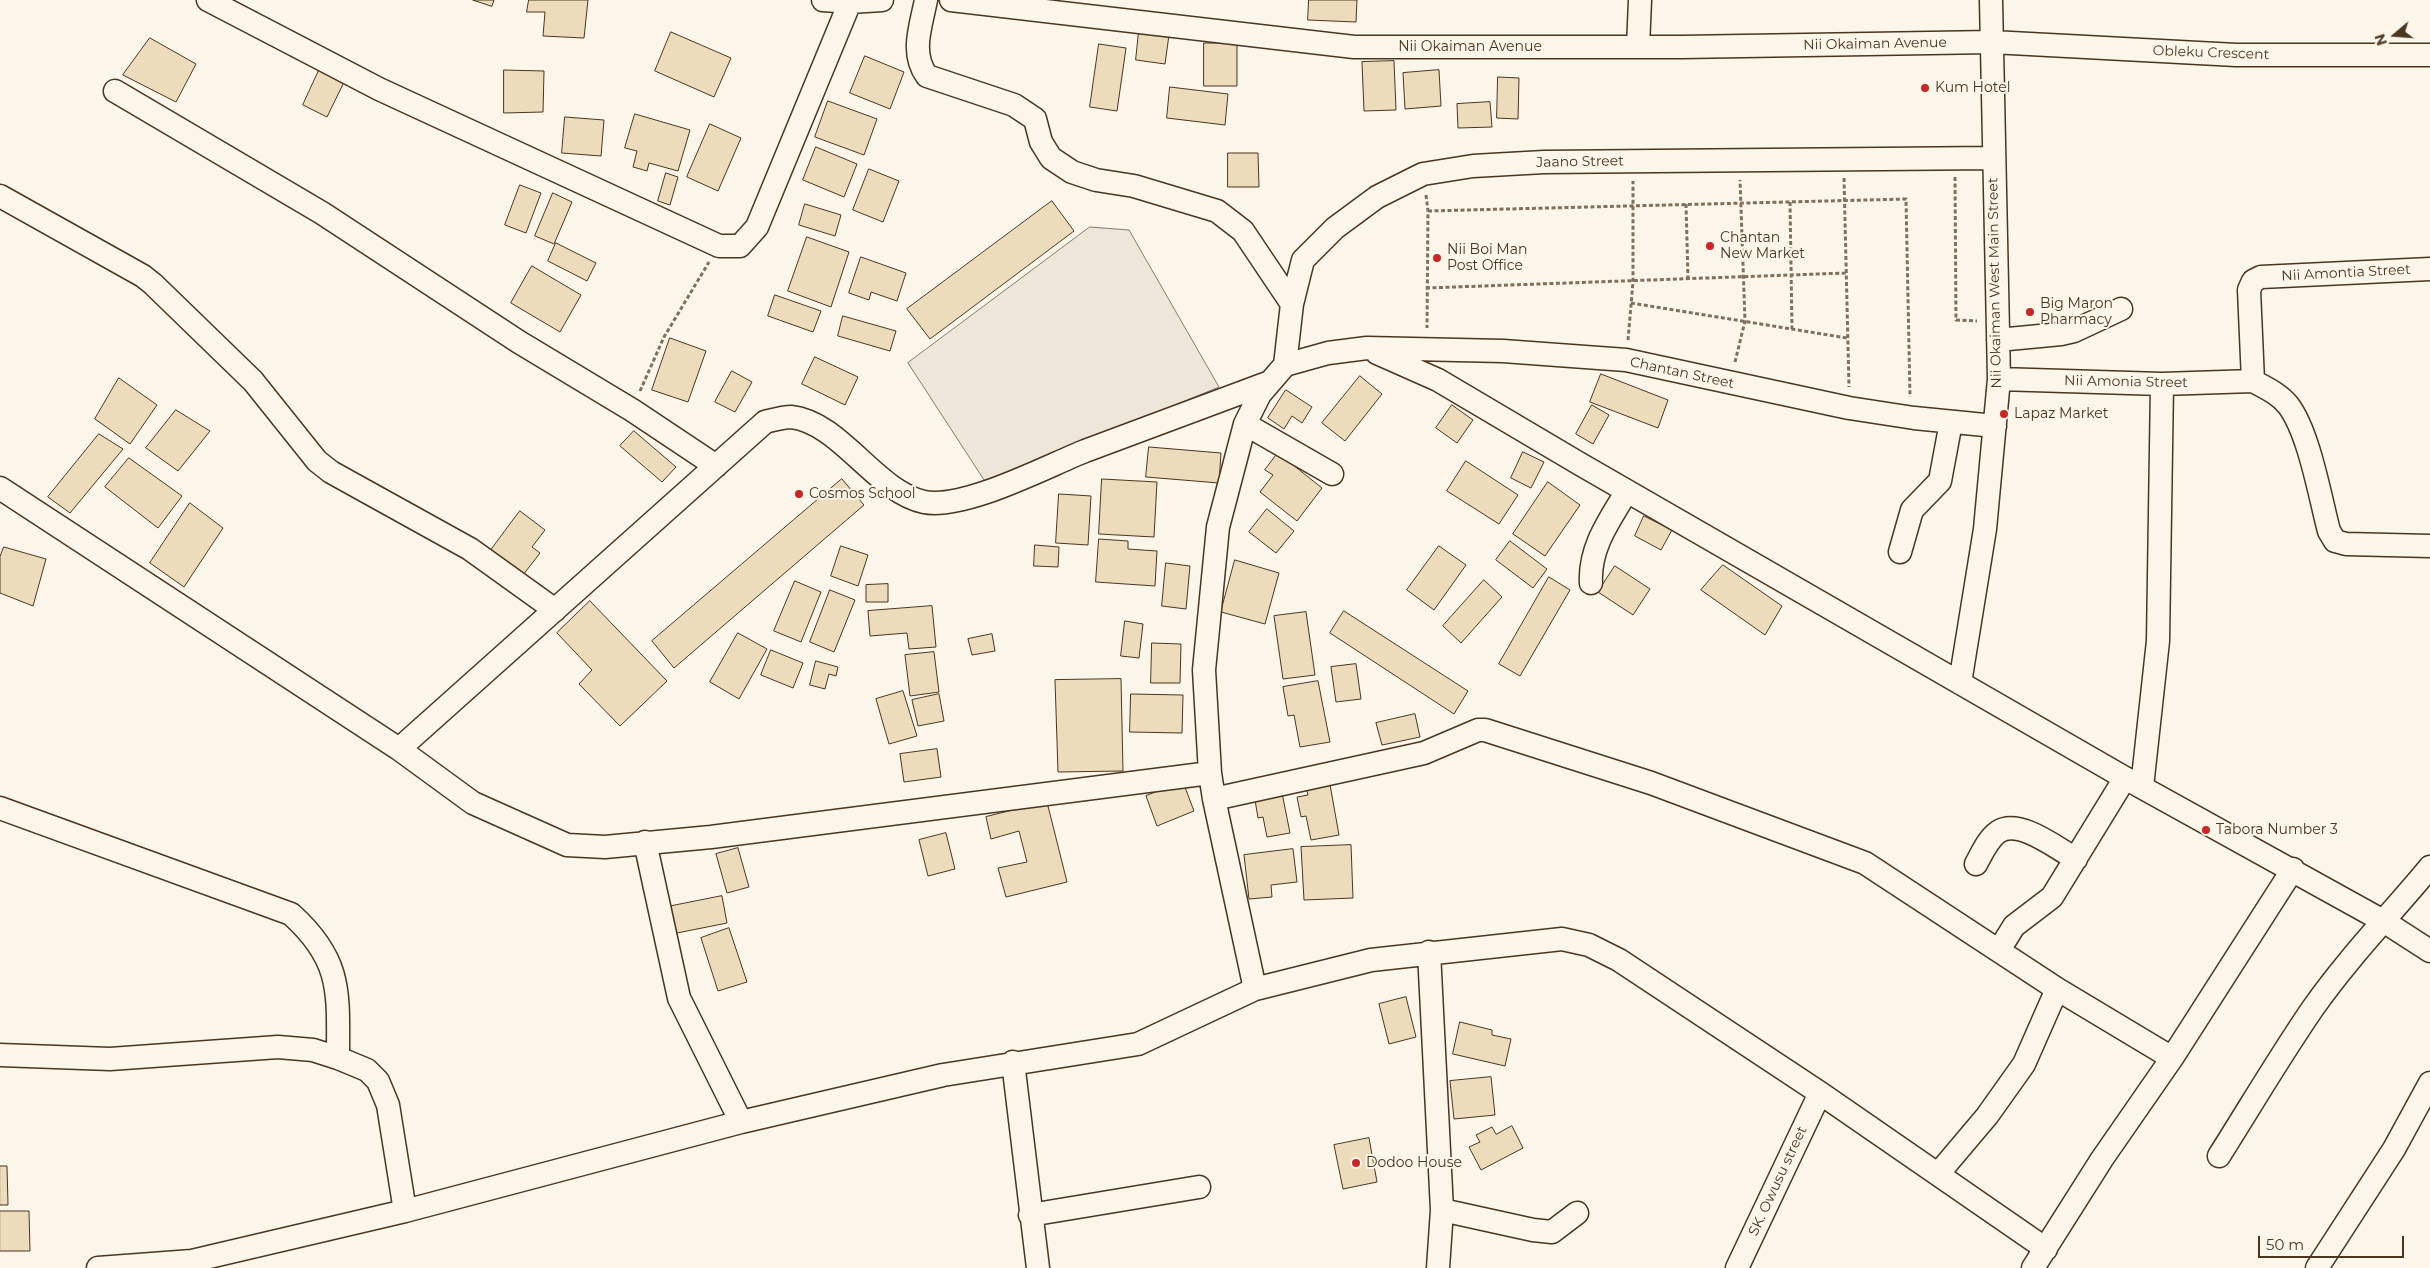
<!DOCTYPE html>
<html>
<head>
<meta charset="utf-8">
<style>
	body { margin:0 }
	#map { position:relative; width:2430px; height:1268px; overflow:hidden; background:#fbf6e9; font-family:Montserrat,sans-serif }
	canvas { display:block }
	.north { position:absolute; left:2370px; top:10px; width:50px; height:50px; -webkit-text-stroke:4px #fbf6e9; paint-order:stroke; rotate:252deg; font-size:14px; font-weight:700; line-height:20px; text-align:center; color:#4a3520 }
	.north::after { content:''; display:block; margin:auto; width:18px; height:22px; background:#4a3520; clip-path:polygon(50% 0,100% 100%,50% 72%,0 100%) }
	.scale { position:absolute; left:2258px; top:1236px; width:146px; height:22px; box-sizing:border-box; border:2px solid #4a3520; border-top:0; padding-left:6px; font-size:15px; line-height:18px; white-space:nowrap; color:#4a3520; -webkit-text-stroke:4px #fbf6e9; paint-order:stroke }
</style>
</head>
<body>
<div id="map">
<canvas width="2430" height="1268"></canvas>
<div class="north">N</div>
<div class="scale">50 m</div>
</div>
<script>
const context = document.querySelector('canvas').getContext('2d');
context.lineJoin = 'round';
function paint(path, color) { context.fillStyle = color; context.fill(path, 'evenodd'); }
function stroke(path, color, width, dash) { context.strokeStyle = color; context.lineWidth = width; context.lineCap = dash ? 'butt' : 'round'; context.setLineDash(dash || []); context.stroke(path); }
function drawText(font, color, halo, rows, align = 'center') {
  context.font = font + ' Montserrat,sans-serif'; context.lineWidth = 4; context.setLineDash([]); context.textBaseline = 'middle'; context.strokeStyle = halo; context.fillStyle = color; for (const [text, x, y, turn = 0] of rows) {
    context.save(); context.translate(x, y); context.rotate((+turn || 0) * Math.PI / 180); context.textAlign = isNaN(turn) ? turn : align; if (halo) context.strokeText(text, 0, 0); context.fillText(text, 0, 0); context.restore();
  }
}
const green = new Path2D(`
	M 1090,227 L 1129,230 L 1219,387 L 986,483 L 908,363 Z`);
paint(green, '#ede6d9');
stroke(green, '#887966', 1);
const building = new Path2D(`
	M 473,0 L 494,0 L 492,6 Z
	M 529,0 L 588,0 L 584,38 L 543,36 L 545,12 L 527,12 Z
	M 1309,0 L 1357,0 L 1356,22 L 1308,20 Z
	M 1139,31 L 1169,35 L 1165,64 L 1136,60 Z
	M 671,32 L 731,58 L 714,97 L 655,71 Z
	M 150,38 L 196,64 L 176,102 L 123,75 Z
	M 1204,43 L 1237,43 L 1237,86 L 1204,86 Z
	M 1099,44 L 1126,48 L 1117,111 L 1090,107 Z
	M 865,56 L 904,72 L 890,109 L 850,93 Z
	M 1394,61 L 1396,110 L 1364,111 L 1362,62 Z
	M 321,66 L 346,78 L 327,117 L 303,105 Z
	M 504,70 L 544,71 L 543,112 L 504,113 Z
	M 1439,70 L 1441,106 L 1405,109 L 1403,73 Z
	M 1498,77 L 1519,78 L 1518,119 L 1497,118 Z
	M 1170,87 L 1228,94 L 1225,125 L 1167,118 Z
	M 828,101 L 877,119 L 864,155 L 815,137 Z
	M 1490,102 L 1492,127 L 1458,128 L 1457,104 Z
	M 635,114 L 690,130 L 678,171 L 649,163 L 647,171 L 633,167 L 637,151 L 625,148 Z
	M 565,117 L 604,120 L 601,156 L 562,153 Z
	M 710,124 L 741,138 L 718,191 L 687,177 Z
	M 816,147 L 857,164 L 844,197 L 803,180 Z
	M 1228,153 L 1258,153 L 1259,187 L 1228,187 Z
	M 869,169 L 899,181 L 883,222 L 853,210 Z
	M 666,173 L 678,177 L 670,205 L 658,201 Z
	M 520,185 L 541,193 L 526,233 L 505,225 Z
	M 553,193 L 572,202 L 554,244 L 535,236 Z
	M 1052,201 L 1074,231 L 930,339 L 907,309 Z
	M 805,204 L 841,215 L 835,236 L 799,225 Z
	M 807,237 L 849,252 L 831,307 L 788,291 Z
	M 556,243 L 596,263 L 587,281 L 548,261 Z
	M 861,257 L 906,273 L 897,301 L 871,292 L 869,300 L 849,293 Z
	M 532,266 L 581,295 L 560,332 L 511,303 Z
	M 775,295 L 821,311 L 813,332 L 768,316 Z
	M 843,316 L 896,331 L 890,351 L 838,336 Z
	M 670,338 L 706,351 L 688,402 L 652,390 Z
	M 815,357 L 858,377 L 845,405 L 802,384 Z
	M 732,371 L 752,382 L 735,412 L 715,402 Z
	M 1601,374 L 1668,400 L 1658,428 L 1590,402 Z
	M 1360,376 L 1382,394 L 1345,441 L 1322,423 Z
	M 119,378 L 157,405 L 130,444 L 95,419 Z
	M 1286,390 L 1312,407 L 1302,423 L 1292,416 L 1284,429 L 1268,418 Z
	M 1452,405 L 1473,420 L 1457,443 L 1436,428 Z
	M 1592,405 L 1609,415 L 1593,444 L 1576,434 Z
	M 176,410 L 210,431 L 178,471 L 146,448 Z
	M 634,431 L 676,467 L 662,482 L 620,446 Z
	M 99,434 L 123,449 L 70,513 L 48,497 Z
	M 1149,447 L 1221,453 L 1219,483 L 1146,477 Z
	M 1523,452 L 1544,462 L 1531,488 L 1511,478 Z
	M 1278,453 L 1322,488 L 1297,521 L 1260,492 L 1273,475 L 1265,470 Z
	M 129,458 L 182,496 L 158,528 L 105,487 Z
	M 1466,461 L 1518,495 L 1499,524 L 1447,491 Z
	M 842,479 L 864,505 L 674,668 L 652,641 Z
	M 1102,479 L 1157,482 L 1154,537 L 1099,534 Z
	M 1548,482 L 1580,505 L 1545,556 L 1513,534 Z
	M 1059,494 L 1091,496 L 1088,545 L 1056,543 Z
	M 190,503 L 223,528 L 184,587 L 150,563 Z
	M 1267,509 L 1294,531 L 1276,553 L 1249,532 Z
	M 520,511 L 545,530 L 532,547 L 540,553 L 523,575 L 491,550 Z
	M 1644,516 L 1672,530 L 1661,550 L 1635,536 Z
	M 1099,539 L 1128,541 L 1128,549 L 1157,551 L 1155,586 L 1096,582 Z
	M 1510,541 L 1547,569 L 1533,588 L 1496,560 Z
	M 1035,545 L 1059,547 L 1058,567 L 1034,566 Z
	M 841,546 L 868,555 L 858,586 L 831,576 Z
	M 1439,546 L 1466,565 L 1434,610 L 1407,590 Z
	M 4,547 L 46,559 L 33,606 L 0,593 L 0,557 Z
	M 1235,560 L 1279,573 L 1265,624 L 1221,612 Z
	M 1166,563 L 1190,566 L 1186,609 L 1162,606 Z
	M 1723,565 L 1782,606 L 1765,635 L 1701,590 Z
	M 1615,566 L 1650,589 L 1633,615 L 1598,592 Z
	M 1549,577 L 1570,590 L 1520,676 L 1499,664 Z
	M 1484,580 L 1502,597 L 1461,643 L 1443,626 Z
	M 795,581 L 821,592 L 801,642 L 774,631 Z
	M 888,584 L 888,602 L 866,602 L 866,585 Z
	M 830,590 L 855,600 L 834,652 L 810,642 Z
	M 590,601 L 667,681 L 620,726 L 579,684 L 592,670 L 557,633 Z
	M 932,606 L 936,647 L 909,649 L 907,633 L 870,636 L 868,611 Z
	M 1344,611 L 1468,691 L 1454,714 L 1330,633 Z
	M 1306,612 L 1315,675 L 1283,679 L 1274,616 Z
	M 1125,621 L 1143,624 L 1139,658 L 1121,656 Z
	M 738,633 L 767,649 L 739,699 L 710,682 Z
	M 992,634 L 995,651 L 972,655 L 968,639 Z
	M 1152,643 L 1181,644 L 1180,683 L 1151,683 Z
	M 771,650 L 803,663 L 793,688 L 761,675 Z
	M 934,652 L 939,692 L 910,696 L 905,655 Z
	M 816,661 L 838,667 L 836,676 L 829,674 L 825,689 L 810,685 Z
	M 1356,664 L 1361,699 L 1336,702 L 1331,667 Z
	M 1121,679 L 1123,771 L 1058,772 L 1055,680 Z
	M 1318,681 L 1330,742 L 1300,747 L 1294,715 L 1288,716 L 1283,687 Z
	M 903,691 L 917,736 L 889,744 L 876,699 Z
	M 939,694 L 944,721 L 918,726 L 912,700 Z
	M 1131,694 L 1183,695 L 1182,733 L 1130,732 Z
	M 1415,714 L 1420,737 L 1382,745 L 1376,723 Z
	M 937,749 L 941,777 L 904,782 L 900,754 Z
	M 1329,779 L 1339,835 L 1311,840 L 1306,816 L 1301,817 L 1297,797 L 1308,795 L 1305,783 Z
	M 1183,782 L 1194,811 L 1157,826 L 1146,796 Z
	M 1281,788 L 1290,833 L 1267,837 L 1263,817 L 1258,818 L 1255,800 Z
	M 1047,802 L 1067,882 L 1006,897 L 998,868 L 1027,862 L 1019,831 L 991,839 L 986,817 Z
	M 946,833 L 955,869 L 928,876 L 919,840 Z
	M 1351,845 L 1353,898 L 1304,900 L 1301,847 Z
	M 738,848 L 749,887 L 727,893 L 716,854 Z
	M 1293,849 L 1297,882 L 1271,885 L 1272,897 L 1249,899 L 1244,855 Z
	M 722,896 L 727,923 L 672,934 L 667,907 Z
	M 729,928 L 747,982 L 718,991 L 701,938 Z
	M 1406,997 L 1416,1037 L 1389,1044 L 1379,1004 Z
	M 1460,1022 L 1492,1030 L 1492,1035 L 1511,1039 L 1505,1066 L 1453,1054 Z
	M 1491,1077 L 1495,1115 L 1454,1119 L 1450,1081 Z
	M 1512,1126 L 1523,1148 L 1481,1170 L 1469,1147 L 1480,1142 L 1476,1135 L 1492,1127 L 1496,1134 Z
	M 1369,1138 L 1377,1182 L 1343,1189 L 1334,1145 Z
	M 0,1166 L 7,1166 L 8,1205 L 0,1205 Z
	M 0,1211 L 29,1211 L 30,1251 L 0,1251 Z`);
paint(building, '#ecdcbc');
stroke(building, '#4a3520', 1);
const minor = new Path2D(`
	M 208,0 L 379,89 L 719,246 L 740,246 L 757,227 L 850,2
	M 823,0 L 850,2 L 882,0
	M 926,0 C 921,26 910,53 927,76 L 1014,105 L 1035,119 L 1041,142 L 1051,158 L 1072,172 L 1096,180 L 1134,186 L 1217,211 L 1243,231 L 1292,304
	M 951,0 L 1354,47 L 1681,47 L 1992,42 L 2236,55 L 2430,55
	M 1638,47 L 1640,0
	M 115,91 L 322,213 L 519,342 L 632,410 L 716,466
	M 0,196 L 143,276 L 153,284 L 253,381 L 317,461 L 331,472 L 470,549 L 555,610
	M 1998,340 L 2061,334 L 2074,331 L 2121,309
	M 1377,353 L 1438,380 L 1580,464 L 2125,778 L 2385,922 L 2430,951
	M 1285,365 L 1292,304 L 1303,260 L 1335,228 L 1377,197 L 1423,174 L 1473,166 L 1544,162 L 1993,158
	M 1999,379 L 2162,384 L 2253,381
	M 2253,381 C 2266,388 2279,394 2288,405 C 2309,432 2320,497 2329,531 L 2335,541 L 2346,544 L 2430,546
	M 2253,381 L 2249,290 L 2253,281 L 2261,277 L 2430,269
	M 1245,424 L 1332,474
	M 0,488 L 399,749 L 473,803 L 567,845 L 605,847 L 711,837 L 1210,773
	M 1900,552 L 1912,510 L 1940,481 L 1951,422
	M 1591,583 C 1589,548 1609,521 1627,491
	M 1960,683 L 1985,529 L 1999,379 L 1991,0
	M 399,749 L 765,422 C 773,420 783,417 791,417 C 840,422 876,492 924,502 C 964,510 1045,467 1085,451 C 1146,428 1208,405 1270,382
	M 2142,787 L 2158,641 L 2162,384
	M 1214,799 L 1424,753 L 1478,730 L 1485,730 L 1651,783 L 1865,863 L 2057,989 L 2172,1058
	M 0,808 L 291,914 C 343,961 338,993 338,1058
	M 645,842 L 679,998 L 741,1122
	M 1976,864 C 1982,853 1988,839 1998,832 C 2019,818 2056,848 2076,859
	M 1999,950 L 2014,926 L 2052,897 L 2125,778
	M 1429,952 L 1442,1210 L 1438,1268
	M 1255,989 L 1214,799 L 1210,773 L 1204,670 L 1218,527 L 1245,424 L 1260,394 L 1285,365 L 1328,353 L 1367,348 L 1503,351 L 1626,360 L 1849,408 L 1914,418 L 1995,426
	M 0,1055 L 110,1059 L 278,1047 L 313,1050 L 338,1058 L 367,1070 L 378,1081 L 388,1105 L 405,1211
	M 1013,1062 L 1038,1268
	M 2219,1156 C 2250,1107 2280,1056 2313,1008 C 2348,958 2391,914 2430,867
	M 1938,1174 L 1987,1116 L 2024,1064 L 2057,989
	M 1442,1210 L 1533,1230 L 1552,1232 L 1577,1213
	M 1030,1215 L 1199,1187
	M 98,1268 L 192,1261 L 405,1211 L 741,1122 L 943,1075 L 1138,1044 L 1255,989 L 1371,960 L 1562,939 L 1589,945 L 1619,960 L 1820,1093 L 2046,1249
	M 1737,1268 L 1820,1093
	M 2033,1268 L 2102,1159 L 2172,1058 L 2293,869
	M 2317,1268 L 2394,1149 L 2430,1083`);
stroke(minor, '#4a3520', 25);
stroke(new Path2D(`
	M 1955,177 L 1956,320 L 1977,321
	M 1844,178 L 1849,387
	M 1426,195 L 1428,211 L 1427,328
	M 1790,202 L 1792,329
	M 1686,204 L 1688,279
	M 1428,211 L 1906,199 L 1910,397
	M 1426,288 L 1846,273
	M 1631,303 L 1847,338
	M 1628,340 L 1633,282 L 1633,181
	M 1735,362 L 1745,321 L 1740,180
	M 640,391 L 664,337 L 709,262`), '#7f6f5c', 3, [4, 2.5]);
stroke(minor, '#fbf6e9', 22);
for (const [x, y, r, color] of [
	[1925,88,5,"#c62828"],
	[1710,246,5,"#c62828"],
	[1437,258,5,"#c62828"],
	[2030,312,5,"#c62828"],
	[2004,414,5,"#c62828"],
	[799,494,5,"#c62828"],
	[2206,830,5,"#c62828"],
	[1356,1163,5,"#c62828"]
]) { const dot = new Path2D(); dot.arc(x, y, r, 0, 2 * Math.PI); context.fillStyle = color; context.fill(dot); stroke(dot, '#fbf6e9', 2); }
drawText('14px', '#4a3520', '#fbf6e9', [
	["Nii Okaiman Avenue",1875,44,-1],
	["Nii Okaiman Avenue",1470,47],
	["Obleku Crescent",2211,53,2],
	["Jaano Street",1580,162,-1],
	["Nii Amontia Street",2346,273,-3],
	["Nii Okaiman West Main Street",1995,283,-91],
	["Chantan Street",1682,373,12],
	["Nii Amonia Street",2126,382,1],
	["SK. Owusu street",1778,1181,-65]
]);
drawText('14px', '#4a3520', '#fbf6e9', [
	["Kum Hotel",1935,88],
	["Chantan",1720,238],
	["New Market",1720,254],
	["Nii Boi Man",1447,250],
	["Post Office",1447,266],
	["Big Maron",2040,304],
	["Pharmacy",2040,320],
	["Lapaz Market",2014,414],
	["Cosmos School",809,494],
	["Tabora Number 3",2216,830],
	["Dodoo House",1366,1163]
], 'left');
</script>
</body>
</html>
